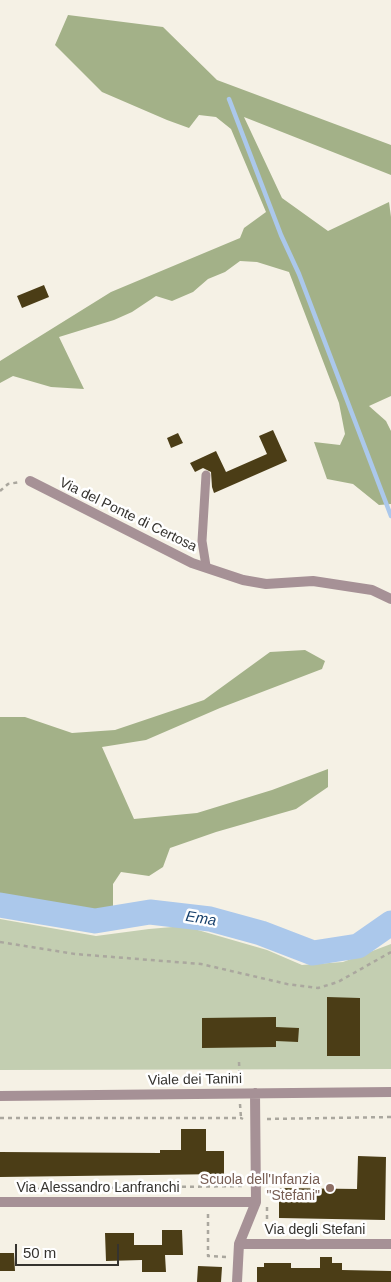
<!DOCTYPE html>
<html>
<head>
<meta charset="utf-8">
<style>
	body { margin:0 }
	#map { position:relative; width:391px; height:1282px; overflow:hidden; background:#f5f1e5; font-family:Helvetica,sans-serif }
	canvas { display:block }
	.scale { position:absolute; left:15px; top:1244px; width:104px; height:22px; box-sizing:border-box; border:2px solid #35332f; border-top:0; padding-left:6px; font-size:15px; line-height:18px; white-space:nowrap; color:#35332f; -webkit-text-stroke:4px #fff; paint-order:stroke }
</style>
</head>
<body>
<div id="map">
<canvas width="391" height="1282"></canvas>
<div class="scale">50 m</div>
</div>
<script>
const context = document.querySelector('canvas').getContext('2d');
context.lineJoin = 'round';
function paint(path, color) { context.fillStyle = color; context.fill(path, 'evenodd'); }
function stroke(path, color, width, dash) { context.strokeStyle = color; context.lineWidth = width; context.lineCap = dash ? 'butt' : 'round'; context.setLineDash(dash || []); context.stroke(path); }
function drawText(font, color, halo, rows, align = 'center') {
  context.font = font + ' Helvetica,sans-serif'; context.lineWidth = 5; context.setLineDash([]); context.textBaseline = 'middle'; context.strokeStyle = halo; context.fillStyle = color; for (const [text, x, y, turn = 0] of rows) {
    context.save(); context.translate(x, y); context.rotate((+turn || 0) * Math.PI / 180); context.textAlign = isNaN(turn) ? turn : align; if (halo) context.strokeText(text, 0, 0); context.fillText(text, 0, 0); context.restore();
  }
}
paint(new Path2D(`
	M 0,919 L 96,936 L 149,929 L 184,926 L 267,950 L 302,965 L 343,962 L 391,944 L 391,1069 L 0,1070 Z`), '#c3ceb1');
paint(new Path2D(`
	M 68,15 L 163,27 L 217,80 L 391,145 L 391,175 L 244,117 L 282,198 L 328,231 L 389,202 L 391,217 L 391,396 L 369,406 L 386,421 L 391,431 L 391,504 L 379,505 L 353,484 L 327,479 L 314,442 L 340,445 L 345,434 L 339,403 L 289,272 L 257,262 L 240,261 L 225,272 L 208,279 L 193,292 L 172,301 L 156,296 L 132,312 L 114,320 L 59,337 L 84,389 L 51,387 L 13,376 L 0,383 L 0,361 L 111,292 L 240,238 L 244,228 L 266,212 L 231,129 L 216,117 L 199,115 L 189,128 L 167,120 L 102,92 L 55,45 Z
	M 305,650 L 325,661 L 322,669 L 220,708 L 146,740 L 102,747 L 134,819 L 197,813 L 272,790 L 328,769 L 328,787 L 296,809 L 216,832 L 170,848 L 163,867 L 149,876 L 121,872 L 113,884 L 113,906 L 89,912 L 0,893 L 0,717 L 25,717 L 72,733 L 115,730 L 204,700 L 270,652 Z`), '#a3b188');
stroke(new Path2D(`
	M 229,99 L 281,235 L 299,274 L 391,516`), '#abc8eb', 4.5);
stroke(new Path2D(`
	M 0,905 L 95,921 L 150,912 L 210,919 L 261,933 L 313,953 L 358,946 L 391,923`), '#abc8eb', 25);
paint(new Path2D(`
	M 44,285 L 49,297 L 22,308 L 17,296 Z
	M 273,430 L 287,461 L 214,493 L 212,487 L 211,472 L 203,468 L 195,472 L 190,463 L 216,451 L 226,472 L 267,454 L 259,436 Z
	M 178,433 L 183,443 L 171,448 L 167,438 Z
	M 327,997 L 360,998 L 360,1056 L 327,1056 Z
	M 276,1017 L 276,1027 L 299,1028 L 298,1042 L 276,1041 L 276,1047 L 202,1048 L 202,1018 Z
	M 181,1129 L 206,1129 L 206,1151 L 224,1151 L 224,1174 L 0,1177 L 0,1152 L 160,1153 L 160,1150 L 181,1150 Z
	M 358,1156 L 386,1157 L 385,1220 L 279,1218 L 279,1188 L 357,1189 Z
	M 162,1230 L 182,1230 L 183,1255 L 165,1255 L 166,1272 L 142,1272 L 142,1260 L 106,1261 L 105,1233 L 134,1233 L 134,1245 L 162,1245 Z
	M 0,1253 L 14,1253 L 15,1271 L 0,1271 Z
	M 320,1257 L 332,1257 L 332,1263 L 342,1263 L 342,1270 L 391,1271 L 391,1282 L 257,1282 L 257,1267 L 264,1267 L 264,1263 L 291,1263 L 291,1268 L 320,1268 Z
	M 198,1266 L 222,1267 L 221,1282 L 197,1282 Z`), '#4b3d16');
stroke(new Path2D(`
	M 0,491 L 8,484 L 20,482
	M 0,942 L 75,954 L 201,964 L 287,984 L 318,988 L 338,982 L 391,952
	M 239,1062 L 240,1084
	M 240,1104 L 241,1118
	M 0,1118 L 241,1118 L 243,1119
	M 267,1119 L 391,1117
	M 30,1189 L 244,1186
	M 267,1207 L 267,1232 L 270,1232
	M 208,1214 L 208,1256 L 228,1257`), '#aaa79e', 2.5, [4, 4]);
stroke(new Path2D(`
	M 206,566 L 202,541 L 206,475`), '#a69196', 9);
stroke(new Path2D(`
	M 30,481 L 192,563 L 243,580 L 266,584 L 313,581 L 372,590 L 391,599
	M 0,1096 L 391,1092
	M 0,1202 L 256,1202
	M 239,1244 L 391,1244
	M 237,1282 L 239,1244 L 256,1202 L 255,1093`), '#a69196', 10);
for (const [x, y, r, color] of [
	[330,1188,5,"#8d6e63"]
]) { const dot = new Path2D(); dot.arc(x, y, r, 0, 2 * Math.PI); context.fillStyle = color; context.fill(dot); stroke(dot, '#fff', 2); }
drawText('14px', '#35332f', '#fff', [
	["Via del Ponte di Certosa",128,515,26],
	["Viale dei Tanini",195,1080,-1],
	["Via Alessandro Lanfranchi",98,1188],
	["Via degli Stefani",315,1230]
]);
drawText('14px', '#785e54', '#fff', [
	["Scuola dell'Infanzia",320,1180],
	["\"Stefani\"",320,1196]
], 'right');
drawText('italic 15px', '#17406c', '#fff', [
	["Ema",201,919,9]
]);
</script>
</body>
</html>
